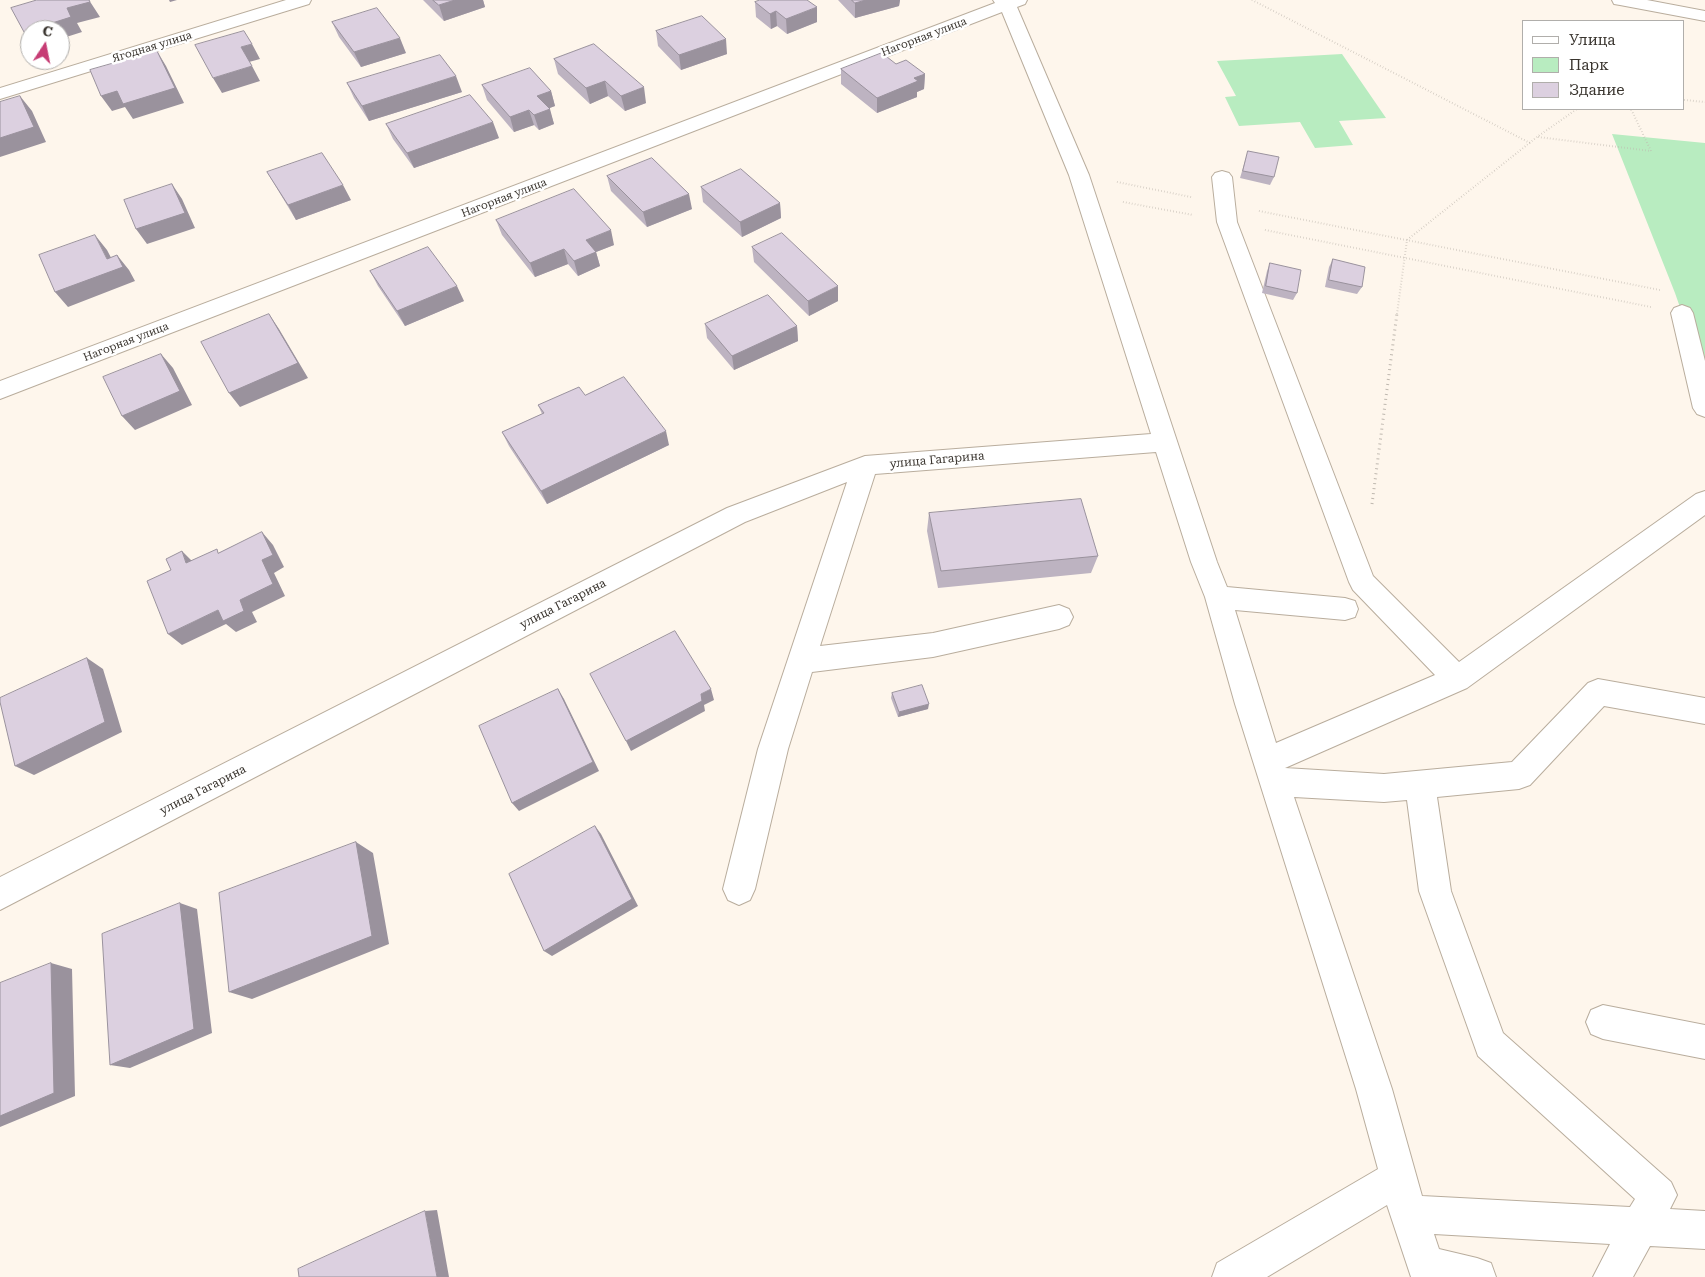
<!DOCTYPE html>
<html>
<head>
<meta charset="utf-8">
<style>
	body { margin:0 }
	#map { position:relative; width:1705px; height:1277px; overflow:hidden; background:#fef6ec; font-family:"Roboto Serif",serif }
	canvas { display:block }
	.legend { position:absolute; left:1522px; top:20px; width:162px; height:90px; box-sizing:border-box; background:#fff; border:1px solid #b0aeab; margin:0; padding:6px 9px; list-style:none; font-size:15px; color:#39342e }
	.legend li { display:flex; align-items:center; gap:10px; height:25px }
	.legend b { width:25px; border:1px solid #b0aeab }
	.north { position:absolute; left:20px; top:20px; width:50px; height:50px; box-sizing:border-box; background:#fff; border:1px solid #b0aeab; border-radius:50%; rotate:11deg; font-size:14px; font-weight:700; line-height:20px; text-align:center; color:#39342e }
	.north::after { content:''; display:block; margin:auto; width:18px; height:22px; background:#c63c74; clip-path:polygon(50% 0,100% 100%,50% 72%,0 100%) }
</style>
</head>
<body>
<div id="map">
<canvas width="1705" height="1277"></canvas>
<ul class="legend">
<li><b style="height:6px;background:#fff"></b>Улица</li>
<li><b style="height:14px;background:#b8ecc0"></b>Парк</li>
<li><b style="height:14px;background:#dcd0e0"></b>Здание</li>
</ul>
<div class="north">С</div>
</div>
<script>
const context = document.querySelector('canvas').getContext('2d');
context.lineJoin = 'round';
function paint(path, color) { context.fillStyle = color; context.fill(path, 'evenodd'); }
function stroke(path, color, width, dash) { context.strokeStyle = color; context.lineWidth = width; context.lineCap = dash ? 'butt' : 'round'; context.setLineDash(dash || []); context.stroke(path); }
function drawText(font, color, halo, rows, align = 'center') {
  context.font = font + ' "Roboto Serif",serif'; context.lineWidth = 5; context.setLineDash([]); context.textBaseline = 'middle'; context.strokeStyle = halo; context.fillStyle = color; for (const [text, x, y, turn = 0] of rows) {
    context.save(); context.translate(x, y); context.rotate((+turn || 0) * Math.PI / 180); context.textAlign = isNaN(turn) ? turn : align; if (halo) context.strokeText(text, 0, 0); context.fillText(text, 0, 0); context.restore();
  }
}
paint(new Path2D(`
	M 1342,54 L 1386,118 L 1339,121 L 1353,145 L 1315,148 L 1300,122 L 1239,126 L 1225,97 L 1236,96 L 1217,61 Z
	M 1612,134 L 1705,143 L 1705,379 L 1675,293 Z`), '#b8ecc0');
const minor = new Path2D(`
	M 286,0 L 311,0 L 309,4 L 0,99 L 0,88 Z
	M 993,0 L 1027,0 L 1025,4 L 1017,7 L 1089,175 L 1217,562 L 1227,587 L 1345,598 L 1355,601 L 1358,609 L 1355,617 L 1345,620 L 1235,610 L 1276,743 L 1435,675 L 1353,590 L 1349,582 L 1217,222 L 1212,177 L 1215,173 L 1222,171 L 1229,173 L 1232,177 L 1237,222 L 1373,576 L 1459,662 L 1696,494 L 1705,491 L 1705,515 L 1467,688 L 1285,768 L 1384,774 L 1512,762 L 1588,683 L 1598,679 L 1705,698 L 1705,724 L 1604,706 L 1530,785 L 1519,789 L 1437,797 L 1451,891 L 1503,1033 L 1671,1182 L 1677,1195 L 1670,1209 L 1705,1211 L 1705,1249 L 1650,1246 L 1633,1277 L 1593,1277 L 1610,1244 L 1434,1234 L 1439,1249 L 1477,1258 L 1491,1263 L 1496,1277 L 1411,1277 L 1387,1205 L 1267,1277 L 1212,1277 L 1217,1263 L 1378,1169 L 1356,1089 L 1235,704 L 1205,597 L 1191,562 L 1156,452 L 875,474 L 820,646 L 933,633 L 1059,605 L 1069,609 L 1073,617 L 1069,625 L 1059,629 L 933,657 L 812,672 L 788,749 L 755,889 L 750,900 L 739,905 L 728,900 L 723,889 L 758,749 L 847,482 L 745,522 L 0,910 L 0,877 L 727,508 L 865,456 L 1151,434 L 1069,175 L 1002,12 L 0,399 L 0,381 L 995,3 ZM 1294,797 L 1384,802 L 1407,800 L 1419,891 L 1478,1056 L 1635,1199 L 1630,1207 L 1422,1196 L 1392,1089 Z
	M 1612,0 L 1647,0 L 1705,11 L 1705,21 L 1620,5 L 1614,4 Z
	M 1682,305 L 1690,308 L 1693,313 L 1705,361 L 1705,417 L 1697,414 L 1693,408 L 1671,313 L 1674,308 Z
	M 1603,1005 L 1705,1025 L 1705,1059 L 1603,1039 L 1591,1034 L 1586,1022 L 1591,1010 Z`);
stroke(minor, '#b9ad9d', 2);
stroke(new Path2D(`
	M 1252,0 L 1530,143
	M 1684,100 L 1705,102
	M 1538,137 L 1651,151 L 1631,109
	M 1117,182 L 1191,197
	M 1123,202 L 1193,215
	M 1259,211 L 1660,290
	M 1265,230 L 1651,307
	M 1397,314 L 1407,240 L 1537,137 L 1577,109`), '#bfb8af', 2, [0.5, 2.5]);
stroke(new Path2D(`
	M 1372,504 L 1397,313`), '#bfb8af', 3, [1, 4]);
paint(minor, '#fff');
paint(new Path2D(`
	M 423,0 L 483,0 L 485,7 L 444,21 Z
	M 838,0 L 900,0 L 899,6 L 855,18 Z
	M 755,2 L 817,22 L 787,34 L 777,26 L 771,29 L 756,17 Z
	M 332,22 L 406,53 L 361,67 L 339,37 Z
	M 656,31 L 727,54 L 681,70 L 658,46 Z
	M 594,44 L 646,103 L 625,111 L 608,96 L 590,104 L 558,74 L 554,59 Z
	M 896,64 L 925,74 L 924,89 L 917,92 L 917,97 L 877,113 L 841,84 L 841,69 Z
	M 347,83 L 462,92 L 369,121 L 354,98 Z
	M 482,85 L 551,91 L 555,106 L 549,108 L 554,124 L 539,130 L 534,125 L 514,132 L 487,100 Z
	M 386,124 L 499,138 L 414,168 L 393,139 Z
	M 1248,151 L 1274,177 L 1270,185 L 1240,178 Z
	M 267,172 L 351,200 L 296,220 Z
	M 607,176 L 692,209 L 647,227 L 611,191 Z
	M 701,187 L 780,203 L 781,218 L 742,237 L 703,202 Z
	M 496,220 L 614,245 L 596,252 L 600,266 L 578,276 L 568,264 L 535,277 L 502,235 Z
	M 752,247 L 838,301 L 809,316 L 754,262 Z
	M 1333,259 L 1362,287 L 1357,294 L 1325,287 L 1329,267 Z
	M 1270,263 L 1297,293 L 1293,300 L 1262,293 L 1267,271 Z
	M 370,271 L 464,301 L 405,326 L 378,286 Z
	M 705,324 L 797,326 L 798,341 L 734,370 L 707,338 Z
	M 585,395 L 669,445 L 547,504 L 509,446 L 502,432 L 542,414 L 538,405 Z
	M 929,513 L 1098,556 L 1091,573 L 938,588 L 927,531 Z
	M 892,693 L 928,709 L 898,717 L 891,698 Z`), '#bdb3c1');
paint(new Path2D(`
	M 89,0 L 100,17 L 77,23 L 82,32 L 60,39 L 60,30 L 30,30 L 30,40 L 24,32 L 67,8 Z
	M 169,0 L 177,0 L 170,2 Z
	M 455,0 L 483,0 L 485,7 L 444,21 L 439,5 Z
	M 866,0 L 900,0 L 899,6 L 855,18 L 855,3 Z
	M 817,7 L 817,22 L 787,34 L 786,19 Z
	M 776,11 L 777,26 L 771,29 L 770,14 Z
	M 400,38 L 406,53 L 361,67 L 354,52 Z
	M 726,39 L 727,54 L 681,70 L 679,55 Z
	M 252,44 L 260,59 L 249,62 L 241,47 Z
	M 157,51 L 166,66 L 184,103 L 133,119 L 125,107 L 112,111 L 101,96 Z
	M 252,66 L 260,81 L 222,93 L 213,78 Z
	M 925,74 L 924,89 L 917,92 L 917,97 L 877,113 L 877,98 L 914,78 Z
	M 456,76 L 462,92 L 369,121 L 362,106 Z
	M 605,81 L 608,96 L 590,104 L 586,88 Z
	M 644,87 L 646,103 L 625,111 L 621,96 Z
	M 551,91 L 555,106 L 542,111 L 537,96 Z
	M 20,96 L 32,111 L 46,142 L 0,157 L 0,138 Z
	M 550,109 L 554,124 L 539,130 L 534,115 Z
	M 529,110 L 534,125 L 514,132 L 510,117 Z
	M 493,122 L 499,138 L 414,168 L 407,153 Z
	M 172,184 L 182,199 L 195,228 L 147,244 L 136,229 Z
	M 343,185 L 351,200 L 296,220 L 288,205 Z
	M 689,194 L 692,209 L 647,227 L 643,212 Z
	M 780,203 L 781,218 L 742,237 L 740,222 Z
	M 611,230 L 614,245 L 596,252 L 600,266 L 578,276 L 574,261 L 586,240 Z
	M 95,235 L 107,250 L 117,269 L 117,255 L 129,270 L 135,281 L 68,307 L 55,292 L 107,259 Z
	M 564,249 L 568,264 L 535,277 L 530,263 Z
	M 457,286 L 464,301 L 405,326 L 397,311 Z
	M 838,286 L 838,301 L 809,316 L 808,301 Z
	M 269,314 L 279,329 L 308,378 L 240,407 L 229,393 Z
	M 797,326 L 798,341 L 734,370 L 732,356 Z
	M 161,354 L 173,368 L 192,405 L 135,430 L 122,416 Z
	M 666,431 L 669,445 L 547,504 L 541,491 Z
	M 262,532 L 273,545 L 284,567 L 274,573 L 285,596 L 252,612 L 257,622 L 236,632 L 226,624 L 182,645 L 168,634 L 218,610 L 240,600 L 262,560 Z
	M 182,551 L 195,564 L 186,563 Z
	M 87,658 L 103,669 L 122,732 L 34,775 L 15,766 Z
	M 558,689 L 564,699 L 599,771 L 519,811 L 512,803 Z
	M 711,689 L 714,700 L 704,705 L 705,711 L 631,751 L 626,741 L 701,694 Z
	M 929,704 L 928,709 L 898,717 L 899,712 Z
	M 595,826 L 601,834 L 638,906 L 552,956 L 544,951 Z
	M 356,842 L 373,853 L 389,944 L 252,999 L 229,992 Z
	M 180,903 L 197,909 L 212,1033 L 130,1068 L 110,1065 Z
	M 51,963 L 72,969 L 75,1096 L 0,1127 L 0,1116 Z
	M 437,1210 L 449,1277 L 437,1277 L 425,1211 Z`), '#9a929d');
const building = new Path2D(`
	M 37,0 L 89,0 L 90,2 L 67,8 L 71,17 L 24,32 L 11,8 Z
	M 433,0 L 455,0 L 439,5 Z
	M 760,0 L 807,0 L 817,7 L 786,19 L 776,11 L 770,14 L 755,2 Z
	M 852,0 L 866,0 L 855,3 Z
	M 377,8 L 400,38 L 354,52 L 332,22 Z
	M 702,16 L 726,39 L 679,55 L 656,31 Z
	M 244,31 L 252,44 L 241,47 L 252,66 L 213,78 L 195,45 Z
	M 594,44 L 644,87 L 621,96 L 605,81 L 586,88 L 554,59 Z
	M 157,51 L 175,88 L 123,104 L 117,91 L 101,96 L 90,70 Z
	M 882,53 L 896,64 L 906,60 L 925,74 L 914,78 L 918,81 L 877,98 L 841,69 Z
	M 440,55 L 456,76 L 362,106 L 347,83 Z
	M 530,68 L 551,91 L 537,96 L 550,109 L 534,115 L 529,110 L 510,117 L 482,85 Z
	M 470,95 L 493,122 L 407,153 L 386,124 Z
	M 20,96 L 34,127 L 0,138 L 0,102 Z
	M 1248,151 L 1279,157 L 1274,177 L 1243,171 Z
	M 322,153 L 343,185 L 288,205 L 267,172 Z
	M 652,158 L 689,194 L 643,212 L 607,176 Z
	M 741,169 L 780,203 L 740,222 L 701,187 Z
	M 172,184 L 185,213 L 136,229 L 124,200 Z
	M 574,189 L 611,230 L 586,240 L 596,252 L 574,261 L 564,249 L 530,263 L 496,220 Z
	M 782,233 L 838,286 L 808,301 L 752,247 Z
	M 95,235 L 107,259 L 117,255 L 123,267 L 55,292 L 39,255 Z
	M 428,247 L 457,286 L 397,311 L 370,271 Z
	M 1333,259 L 1365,267 L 1362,287 L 1329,280 Z
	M 1270,263 L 1301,270 L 1297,293 L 1266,286 Z
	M 768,295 L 797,326 L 732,356 L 705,324 Z
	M 269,314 L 298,363 L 229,393 L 201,342 Z
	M 161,354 L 180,391 L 122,416 L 103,377 Z
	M 624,377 L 666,431 L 541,491 L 502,432 L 544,413 L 538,405 L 579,387 L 585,395 Z
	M 1081,499 L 1098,556 L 941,571 L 929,513 Z
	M 262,532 L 273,555 L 262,560 L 273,584 L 240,600 L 244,611 L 223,621 L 218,610 L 168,634 L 147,581 L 171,570 L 166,559 L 182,551 L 186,563 L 217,549 L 218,553 Z
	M 675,631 L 711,689 L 701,694 L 702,701 L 626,741 L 590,674 Z
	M 87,658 L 105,722 L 15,766 L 0,702 L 0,698 Z
	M 922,685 L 929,704 L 899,712 L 892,693 Z
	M 558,689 L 593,762 L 512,803 L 479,726 Z
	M 595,826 L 632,899 L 544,951 L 509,874 Z
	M 356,842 L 372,936 L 229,992 L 219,893 Z
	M 180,903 L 194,1029 L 110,1065 L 102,934 Z
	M 51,963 L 54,1093 L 0,1116 L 0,983 Z
	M 425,1211 L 437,1277 L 299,1277 L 298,1269 Z`);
paint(building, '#dcd0e0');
stroke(building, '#9a929d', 1);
drawText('11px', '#39342e', '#fff', [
	["Нагорная улица",924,37,-21],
	["Ягодная улица",152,47,-17],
	["Нагорная улица",504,198,-21],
	["Нагорная улица",126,342,-21]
]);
drawText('12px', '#39342e', '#fff', [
	["улица Гагарина",937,460,-5],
	["улица Гагарина",563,604,-27],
	["улица Гагарина",203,790,-27]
]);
</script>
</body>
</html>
